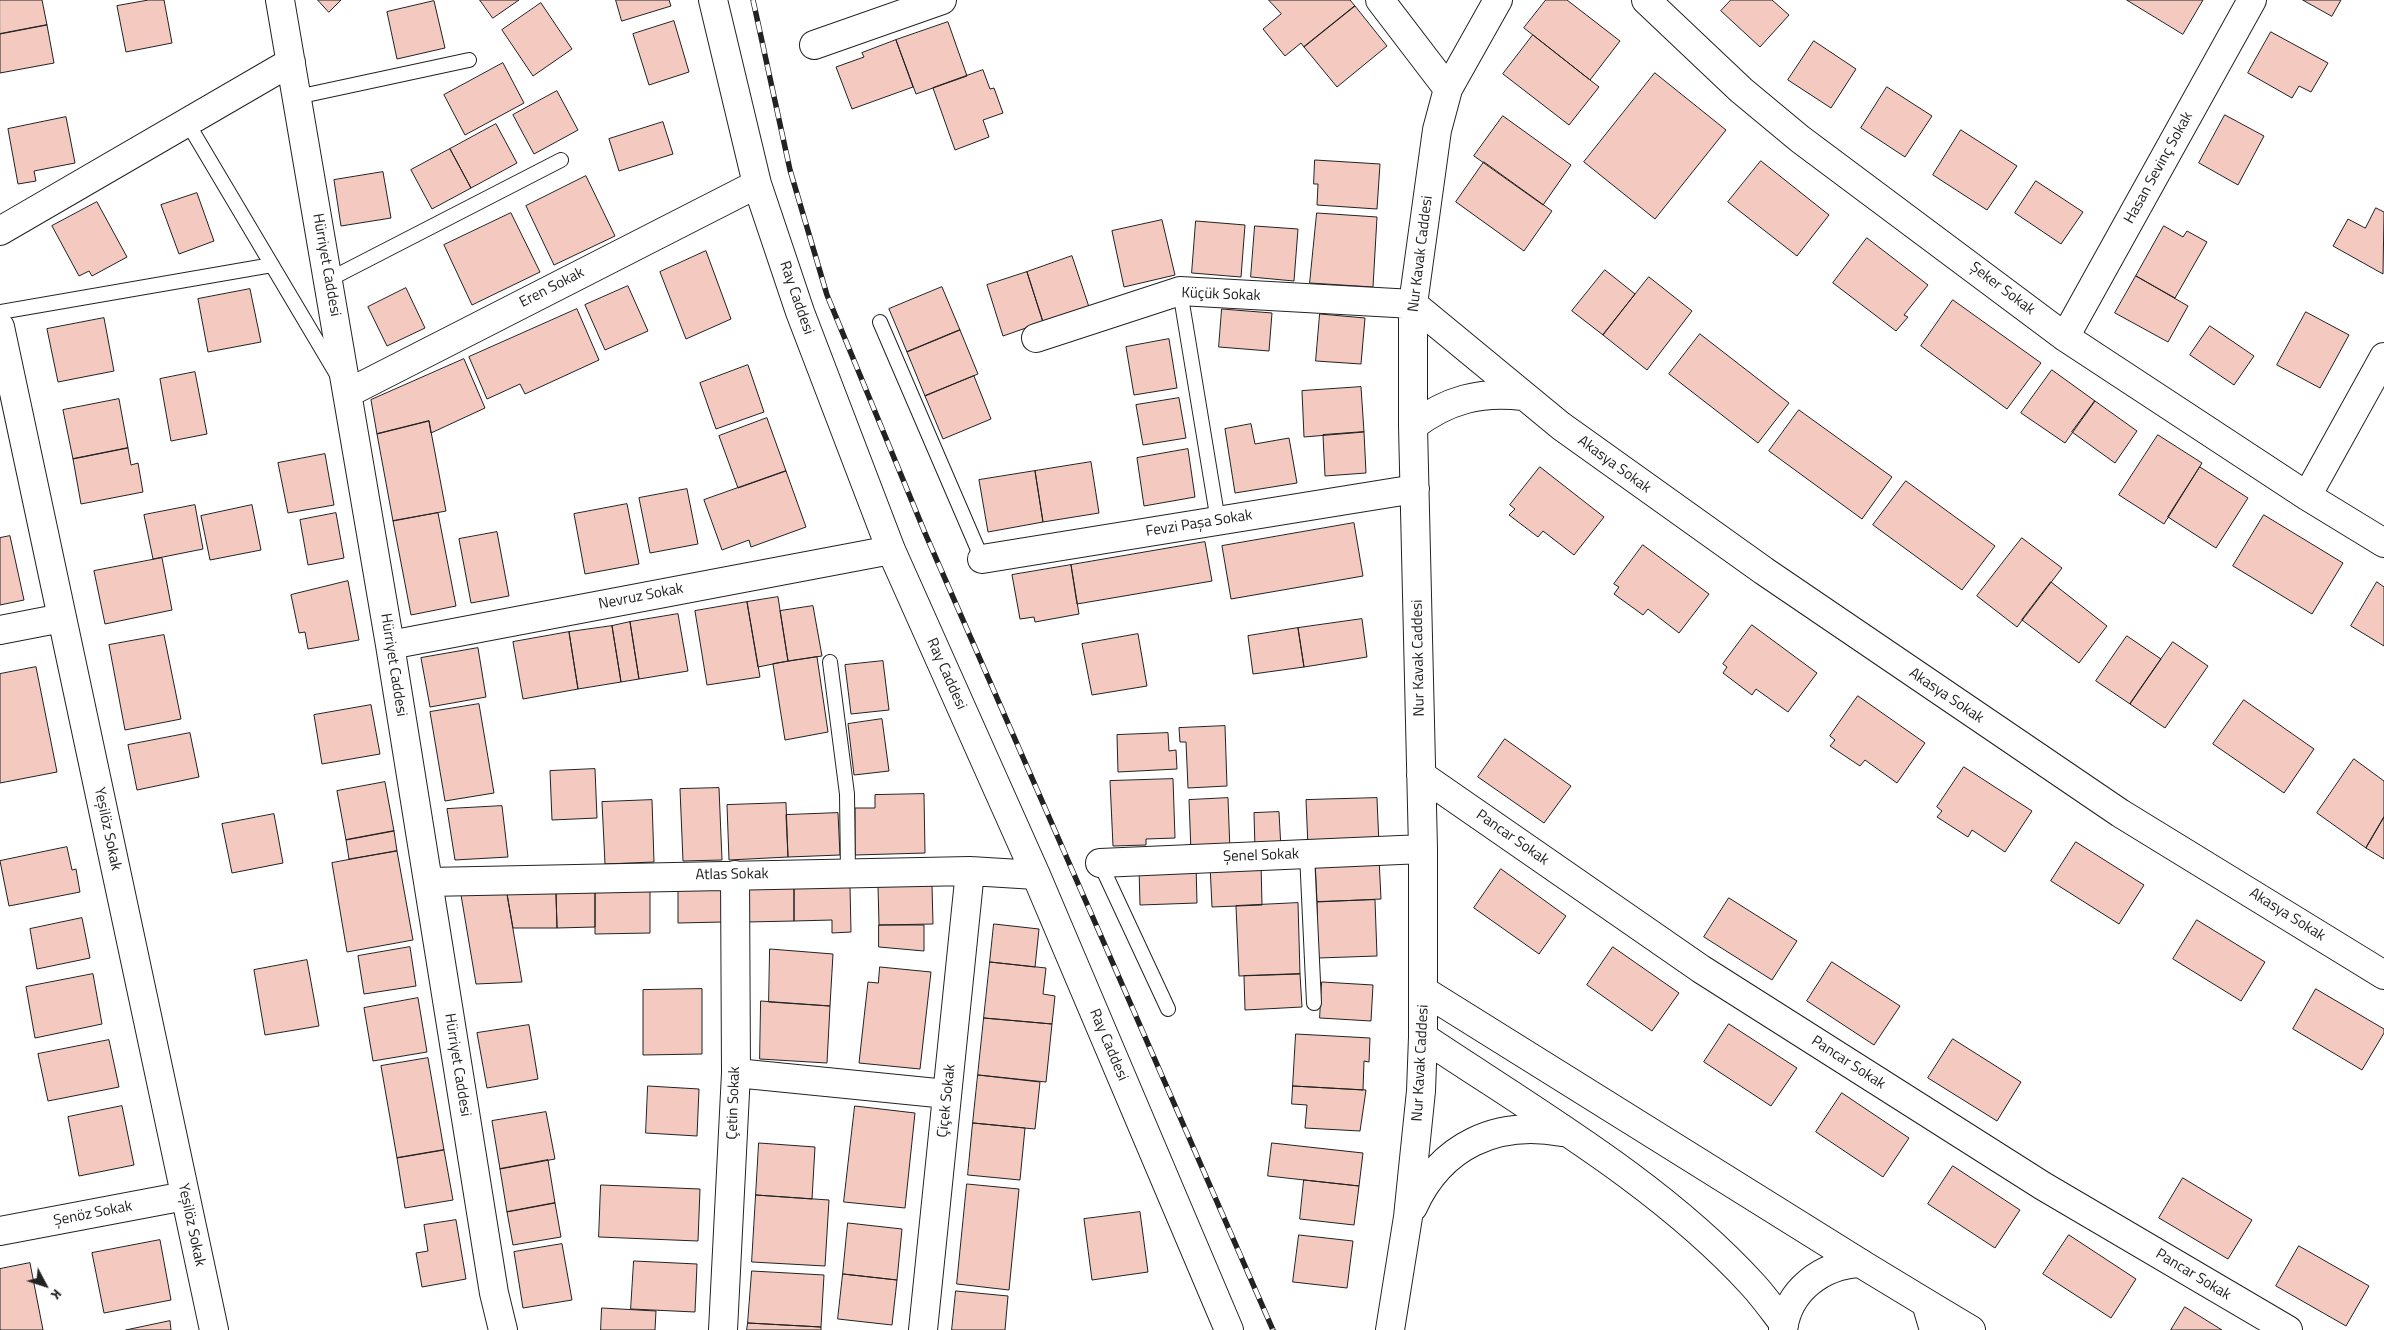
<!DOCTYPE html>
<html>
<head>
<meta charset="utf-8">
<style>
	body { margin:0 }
	#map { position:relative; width:2384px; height:1330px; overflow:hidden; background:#fff; font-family:"Titillium Web",sans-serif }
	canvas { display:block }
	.north { position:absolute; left:20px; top:1260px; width:50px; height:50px; -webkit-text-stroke:4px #fff; paint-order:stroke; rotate:130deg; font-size:14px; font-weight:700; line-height:20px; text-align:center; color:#222 }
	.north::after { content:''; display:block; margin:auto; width:18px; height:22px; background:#222; clip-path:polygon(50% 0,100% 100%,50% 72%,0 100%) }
</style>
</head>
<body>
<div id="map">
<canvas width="2384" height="1330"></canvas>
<div class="north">K</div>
</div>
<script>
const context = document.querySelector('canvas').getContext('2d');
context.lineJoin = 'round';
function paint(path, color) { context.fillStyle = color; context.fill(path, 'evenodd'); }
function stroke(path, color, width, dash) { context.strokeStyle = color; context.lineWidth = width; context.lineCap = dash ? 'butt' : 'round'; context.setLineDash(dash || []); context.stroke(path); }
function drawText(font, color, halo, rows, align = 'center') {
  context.font = font + ' "Titillium Web",sans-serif'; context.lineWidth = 4; context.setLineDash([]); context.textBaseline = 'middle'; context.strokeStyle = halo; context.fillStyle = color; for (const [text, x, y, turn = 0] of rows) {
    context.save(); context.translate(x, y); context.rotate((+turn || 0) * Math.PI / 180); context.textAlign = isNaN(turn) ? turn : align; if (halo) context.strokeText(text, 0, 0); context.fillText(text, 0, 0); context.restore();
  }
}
const building = new Path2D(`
	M 0,0 L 42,0 L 47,25 L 0,34 Z
	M 149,0 L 164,0 L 172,43 L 126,52 L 117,6 Z
	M 318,0 L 341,0 L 329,12 Z
	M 480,0 L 519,0 L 493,18 Z
	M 616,0 L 669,0 L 671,6 L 622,21 Z
	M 1269,0 L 1350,0 L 1355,6 L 1304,47 L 1301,43 L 1285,56 L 1263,29 L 1281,14 Z
	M 1546,0 L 1567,0 L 1620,41 L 1590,80 L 1524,28 Z
	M 1731,0 L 1772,0 L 1789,15 L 1760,47 L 1721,11 Z
	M 2127,0 L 2203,0 L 2183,34 Z
	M 2303,0 L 2341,0 L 2332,16 Z
	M 434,1 L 445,48 L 397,59 L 387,12 Z
	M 541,3 L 572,49 L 533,76 L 502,30 Z
	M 1355,6 L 1387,46 L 1337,87 L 1304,47 Z
	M 674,21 L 689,72 L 649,85 L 633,34 Z
	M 948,22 L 967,76 L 916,94 L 896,40 Z
	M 47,25 L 54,63 L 0,73 L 0,34 Z
	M 2271,32 L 2328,63 L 2311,92 L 2299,86 L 2292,98 L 2248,73 Z
	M 1533,35 L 1599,87 L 1569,125 L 1503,74 Z
	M 896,40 L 913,87 L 852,109 L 836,67 L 864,57 L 862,53 Z
	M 1814,41 L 1856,69 L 1831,108 L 1788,80 Z
	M 503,63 L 524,103 L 465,135 L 444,95 Z
	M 983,70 L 990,89 L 994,88 L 1003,113 L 983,120 L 989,137 L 955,150 L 933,88 Z
	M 1655,73 L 1726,130 L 1655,219 L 1584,162 Z
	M 1887,87 L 1932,116 L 1905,157 L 1861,128 Z
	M 557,91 L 578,130 L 534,154 L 513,115 Z
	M 2225,115 L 2264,136 L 2238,185 L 2199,163 Z
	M 1503,116 L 1571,165 L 1543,205 L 1474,156 Z
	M 66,117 L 75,163 L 34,171 L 36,181 L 18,184 L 8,129 Z
	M 663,122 L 673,154 L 619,171 L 609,139 Z
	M 496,124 L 517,163 L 471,188 L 450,149 Z
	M 1961,130 L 2017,166 L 1987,210 L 1933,175 Z
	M 450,149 L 471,188 L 432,209 L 411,170 Z
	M 1315,160 L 1380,164 L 1377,209 L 1317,205 L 1318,184 L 1314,184 Z
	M 1761,161 L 1829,215 L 1797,256 L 1728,202 Z
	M 1484,162 L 1552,211 L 1524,251 L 1456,202 Z
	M 383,172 L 391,218 L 341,226 L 334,180 Z
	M 586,176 L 615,236 L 554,265 L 526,206 Z
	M 2036,181 L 2083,212 L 2061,244 L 2015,213 Z
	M 197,193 L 214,241 L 179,254 L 161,205 Z
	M 97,202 L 127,257 L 92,276 L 89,271 L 79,276 L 52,226 Z
	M 2376,208 L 2384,212 L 2383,274 L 2333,246 L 2348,219 L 2365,228 Z
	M 511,213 L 540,272 L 472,305 L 444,245 Z
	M 1317,213 L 1377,217 L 1373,287 L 1310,283 Z
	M 1162,220 L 1175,275 L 1124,287 L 1112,231 Z
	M 1196,221 L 1245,225 L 1241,277 L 1192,273 Z
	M 1255,226 L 1298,229 L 1294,281 L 1251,277 Z
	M 2164,226 L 2183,237 L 2187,231 L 2207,242 L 2175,298 L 2136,276 Z
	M 1867,238 L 1928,285 L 1904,315 L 1908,317 L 1896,331 L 1833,283 Z
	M 706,251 L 731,319 L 686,339 L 660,272 Z
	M 1072,256 L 1089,307 L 1043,322 L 1027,272 Z
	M 1605,270 L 1635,294 L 1603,335 L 1572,311 Z
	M 1027,272 L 1043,322 L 1003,336 L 987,285 Z
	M 2136,276 L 2188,306 L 2168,342 L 2115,313 Z
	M 1649,277 L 1692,311 L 1647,370 L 1603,335 Z
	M 628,286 L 648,331 L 605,350 L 585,305 Z
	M 942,287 L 960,330 L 907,352 L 889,309 Z
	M 406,288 L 425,328 L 387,346 L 368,307 Z
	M 250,289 L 261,342 L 208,352 L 198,299 Z
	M 1953,300 L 2041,363 L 2007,409 L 1921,346 Z
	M 577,309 L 599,360 L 525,394 L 520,384 L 487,399 L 469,357 Z
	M 1222,309 L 1272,313 L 1269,351 L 1219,347 Z
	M 2306,312 L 2349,335 L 2320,388 L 2277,365 Z
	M 1320,314 L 1365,318 L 1361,364 L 1316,361 Z
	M 104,318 L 114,371 L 58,382 L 47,329 Z
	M 2210,326 L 2254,356 L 2234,385 L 2190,355 Z
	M 960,330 L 978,374 L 925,396 L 907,352 Z
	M 1700,334 L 1789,403 L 1758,443 L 1669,374 Z
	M 1169,339 L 1177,388 L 1134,395 L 1126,347 Z
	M 464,359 L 485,408 L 431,433 L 429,421 L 377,434 L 371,400 Z
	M 748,365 L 764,412 L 716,429 L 700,383 Z
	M 2052,370 L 2095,401 L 2065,443 L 2021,413 Z
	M 195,372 L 207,434 L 171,441 L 160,379 Z
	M 974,376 L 991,419 L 943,439 L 925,396 Z
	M 1361,387 L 1364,432 L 1304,437 L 1302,391 Z
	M 1179,398 L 1186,438 L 1143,445 L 1136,405 Z
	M 119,399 L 128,448 L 73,459 L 63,410 Z
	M 2095,401 L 2137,431 L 2115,463 L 2072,432 Z
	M 1799,410 L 1892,477 L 1862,519 L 1769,451 Z
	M 767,418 L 786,471 L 738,488 L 719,436 Z
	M 429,421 L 446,511 L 393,521 L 377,434 Z
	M 1251,424 L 1255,444 L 1289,438 L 1297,483 L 1235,493 L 1225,429 Z
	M 1364,432 L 1366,473 L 1325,476 L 1323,435 Z
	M 2158,435 L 2202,463 L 2164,524 L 2119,495 Z
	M 128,448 L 131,465 L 138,463 L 143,492 L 81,504 L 73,459 Z
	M 1188,449 L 1195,497 L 1144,506 L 1137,458 Z
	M 325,454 L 334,505 L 288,513 L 278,463 Z
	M 1091,462 L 1099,513 L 1043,522 L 1035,471 Z
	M 1540,467 L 1604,517 L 1574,555 L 1543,531 L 1538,537 L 1509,515 L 1515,509 L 1510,505 Z
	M 2200,467 L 2248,498 L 2216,548 L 2168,517 Z
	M 786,471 L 806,527 L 751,547 L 749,540 L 722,550 L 704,500 Z
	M 1035,471 L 1043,522 L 988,532 L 979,480 Z
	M 1906,481 L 1995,546 L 1962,590 L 1873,525 Z
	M 687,489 L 698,544 L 650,553 L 639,498 Z
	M 627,504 L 639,564 L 585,574 L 574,514 Z
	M 195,505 L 203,549 L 153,559 L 144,515 Z
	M 252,505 L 261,550 L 210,560 L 201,516 Z
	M 336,513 L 344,558 L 308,565 L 300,520 Z
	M 438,513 L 456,606 L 411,615 L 393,521 Z
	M 2264,515 L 2343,563 L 2312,614 L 2233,566 Z
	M 1354,523 L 1363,576 L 1231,599 L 1222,546 Z
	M 497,532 L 509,596 L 471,603 L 459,539 Z
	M 10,536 L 24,600 L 0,605 L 0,538 Z
	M 2022,538 L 2062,568 L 2017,627 L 1977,596 Z
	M 1205,542 L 1212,581 L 1077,604 L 1071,565 Z
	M 1643,545 L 1709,594 L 1679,633 L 1648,609 L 1643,615 L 1614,594 L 1619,587 L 1614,584 Z
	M 162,558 L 172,610 L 105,624 L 94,571 Z
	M 1071,565 L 1079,614 L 1035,622 L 1034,617 L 1020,619 L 1012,575 Z
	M 348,581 L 359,640 L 308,649 L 305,632 L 299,633 L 291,595 Z
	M 2051,582 L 2107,626 L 2079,663 L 2022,620 Z
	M 2377,582 L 2384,587 L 2384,646 L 2351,626 Z
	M 778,597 L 788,661 L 758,667 L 747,602 Z
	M 747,602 L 760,677 L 707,685 L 695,611 Z
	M 813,606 L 822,656 L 788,661 L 780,611 Z
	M 678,614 L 688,671 L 639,679 L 630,622 Z
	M 1362,619 L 1367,657 L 1304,667 L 1298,628 Z
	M 630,622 L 639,679 L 621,682 L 612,626 Z
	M 1752,625 L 1817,673 L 1788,712 L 1756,689 L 1752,695 L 1723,673 L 1727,667 L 1723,664 Z
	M 612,626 L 621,682 L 578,689 L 569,632 Z
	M 1298,628 L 1304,667 L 1253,674 L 1248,636 Z
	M 569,632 L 578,689 L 523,699 L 513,642 Z
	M 1138,634 L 1147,686 L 1092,695 L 1082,644 Z
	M 164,635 L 181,719 L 125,730 L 109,645 Z
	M 2127,636 L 2161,659 L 2130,704 L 2096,681 Z
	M 2173,642 L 2208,666 L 2165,728 L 2130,704 Z
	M 478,648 L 486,697 L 430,707 L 421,658 Z
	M 817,657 L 828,732 L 785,740 L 773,664 Z
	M 883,661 L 889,710 L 851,714 L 845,665 Z
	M 36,667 L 57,772 L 0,783 L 0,674 Z
	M 1858,696 L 1925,743 L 1897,783 L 1865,760 L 1860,766 L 1830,746 L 1835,740 L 1830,736 Z
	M 2244,700 L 2314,749 L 2284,793 L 2213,744 Z
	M 479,704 L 494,793 L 445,801 L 430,712 Z
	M 371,705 L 380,754 L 322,764 L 314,715 Z
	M 882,719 L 889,771 L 854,775 L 848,724 Z
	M 1225,726 L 1227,786 L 1188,788 L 1186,742 L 1180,742 L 1179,728 Z
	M 190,733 L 199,777 L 137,790 L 128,745 Z
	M 1168,733 L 1169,751 L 1176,750 L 1177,769 L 1118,772 L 1117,735 Z
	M 1505,739 L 1571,786 L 1544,823 L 1478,777 Z
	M 2354,759 L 2384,781 L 2384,817 L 2366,848 L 2317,813 Z
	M 1964,767 L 2032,811 L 2005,852 L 1972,830 L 1968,837 L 1937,817 L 1942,811 L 1937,807 Z
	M 595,769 L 597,818 L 552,820 L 550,771 Z
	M 1173,779 L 1175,838 L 1146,839 L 1146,845 L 1113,846 L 1110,781 Z
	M 385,782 L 394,831 L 346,840 L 337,791 Z
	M 719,788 L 722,860 L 683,861 L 680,789 Z
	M 924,794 L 925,853 L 855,855 L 855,808 L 875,808 L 875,795 Z
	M 1228,798 L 1230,851 L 1191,852 L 1189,800 Z
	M 1377,798 L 1379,845 L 1308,847 L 1306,800 Z
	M 652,800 L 654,862 L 605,864 L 602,802 Z
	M 786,803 L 788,857 L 729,860 L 727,805 Z
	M 502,806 L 508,857 L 455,860 L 447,809 Z
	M 1279,812 L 1281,849 L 1255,849 L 1254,813 Z
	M 838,813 L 840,855 L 788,857 L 786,815 Z
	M 274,814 L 283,863 L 232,873 L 222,824 Z
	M 2384,817 L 2384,859 L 2366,848 Z
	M 394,831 L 397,851 L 349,859 L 346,840 Z
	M 2076,842 L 2144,885 L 2119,924 L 2051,881 Z
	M 67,847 L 72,870 L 76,869 L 80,892 L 9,906 L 0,861 Z
	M 397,851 L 413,940 L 347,952 L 332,863 Z
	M 1379,858 L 1381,899 L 1317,902 L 1315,860 Z
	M 1261,863 L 1262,905 L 1212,907 L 1210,865 Z
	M 1196,865 L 1197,903 L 1140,905 L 1139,867 Z
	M 1501,869 L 1566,916 L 1539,954 L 1474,908 Z
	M 932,885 L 933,924 L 879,925 L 878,886 Z
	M 850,886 L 851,932 L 832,933 L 832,920 L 794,921 L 794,888 Z
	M 794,888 L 794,921 L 747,922 L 747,889 Z
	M 722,889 L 723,922 L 678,923 L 678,890 Z
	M 650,891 L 650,933 L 595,934 L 595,892 Z
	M 595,892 L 595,927 L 557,928 L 556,893 Z
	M 556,893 L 557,928 L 513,928 L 507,894 Z
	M 507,894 L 522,982 L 476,984 L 461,895 Z
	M 1729,898 L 1797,941 L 1772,980 L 1704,937 Z
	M 1375,900 L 1377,956 L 1318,958 L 1317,902 Z
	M 1298,903 L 1300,974 L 1239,976 L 1236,906 Z
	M 82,918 L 90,958 L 37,969 L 30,929 Z
	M 2197,920 L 2265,962 L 2241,1001 L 2173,959 Z
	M 994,924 L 1039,929 L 1035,967 L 990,962 Z
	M 879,925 L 924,925 L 924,951 L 879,947 Z
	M 410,947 L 416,986 L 364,994 L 358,956 Z
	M 1613,947 L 1679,993 L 1652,1031 L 1587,985 Z
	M 770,949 L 833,954 L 830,1006 L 769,1002 Z
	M 307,960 L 319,1026 L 265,1035 L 254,970 Z
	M 990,962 L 1046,968 L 1043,994 L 1055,996 L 1052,1024 L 984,1018 Z
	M 1832,962 L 1900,1006 L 1874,1045 L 1807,1001 Z
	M 880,967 L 931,972 L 920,1069 L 859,1063 L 868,982 L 878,983 Z
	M 93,974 L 102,1024 L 35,1038 L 26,987 Z
	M 1300,974 L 1302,1007 L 1245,1010 L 1244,976 Z
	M 1322,982 L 1373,985 L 1371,1021 L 1320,1018 Z
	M 702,989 L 702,1054 L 643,1055 L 643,990 Z
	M 2316,989 L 2384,1029 L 2384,1033 L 2362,1070 L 2293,1029 Z
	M 418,998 L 427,1052 L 373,1061 L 364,1008 Z
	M 761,1001 L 830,1006 L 827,1063 L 760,1059 Z
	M 984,1018 L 1052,1024 L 1046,1082 L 978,1075 Z
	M 1729,1024 L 1797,1068 L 1771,1106 L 1704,1062 Z
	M 529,1025 L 538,1079 L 487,1088 L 477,1033 Z
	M 1296,1034 L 1370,1038 L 1369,1062 L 1364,1061 L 1363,1090 L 1293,1086 Z
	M 1953,1039 L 2021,1082 L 1997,1121 L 1928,1078 Z
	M 109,1040 L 119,1087 L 48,1101 L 38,1054 Z
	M 428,1058 L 444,1150 L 397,1158 L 381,1066 Z
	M 978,1075 L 1040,1082 L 1035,1129 L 973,1123 Z
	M 648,1086 L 699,1089 L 697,1136 L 646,1133 Z
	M 1293,1086 L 1366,1090 L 1360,1131 L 1305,1128 L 1307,1105 L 1292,1104 Z
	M 1842,1093 L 1909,1138 L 1883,1177 L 1816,1132 Z
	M 122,1106 L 134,1165 L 79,1176 L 68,1117 Z
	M 855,1106 L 915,1113 L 905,1208 L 844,1202 Z
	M 546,1112 L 555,1159 L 500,1169 L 492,1121 Z
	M 973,1123 L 1025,1128 L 1020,1180 L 968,1175 Z
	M 759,1143 L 815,1147 L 812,1199 L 756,1195 Z
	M 1272,1143 L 1363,1153 L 1359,1186 L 1268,1176 Z
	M 444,1150 L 453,1200 L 405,1208 L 397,1158 Z
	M 548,1160 L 555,1203 L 507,1212 L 500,1169 Z
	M 1953,1166 L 2020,1210 L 1995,1248 L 1928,1204 Z
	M 2183,1178 L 2252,1220 L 2228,1259 L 2159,1218 Z
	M 1304,1180 L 1359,1186 L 1354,1225 L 1300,1219 Z
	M 967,1184 L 1019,1189 L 1009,1290 L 957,1284 Z
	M 601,1185 L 700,1189 L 698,1241 L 599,1237 Z
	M 756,1195 L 829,1200 L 825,1266 L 752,1262 Z
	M 555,1203 L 561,1237 L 513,1245 L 507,1212 Z
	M 1140,1212 L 1148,1272 L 1092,1280 L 1084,1219 Z
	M 456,1220 L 466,1279 L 422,1287 L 416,1253 L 428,1251 L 424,1225 Z
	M 848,1223 L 902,1229 L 897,1280 L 843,1274 Z
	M 1299,1235 L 1353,1241 L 1347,1288 L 1293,1282 Z
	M 2069,1235 L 2136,1279 L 2111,1318 L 2043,1274 Z
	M 160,1240 L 171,1300 L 104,1313 L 92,1253 Z
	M 562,1244 L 572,1300 L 523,1308 L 514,1252 Z
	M 2299,1246 L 2369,1286 L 2346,1326 L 2276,1286 Z
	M 634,1261 L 697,1264 L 695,1312 L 631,1309 Z
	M 30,1263 L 43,1330 L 0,1330 L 0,1269 Z
	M 752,1271 L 824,1275 L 821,1327 L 748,1323 Z
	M 843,1274 L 897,1280 L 892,1325 L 838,1319 Z
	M 956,1291 L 1008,1296 L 1005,1330 L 952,1330 Z
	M 2185,1307 L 2222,1330 L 2171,1330 Z
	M 602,1308 L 656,1311 L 655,1330 L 601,1330 Z
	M 170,1321 L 171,1330 L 126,1330 Z
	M 748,1323 L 821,1327 L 821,1330 L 747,1330 Z`);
paint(building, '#f3c9c0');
stroke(building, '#222', 1);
const service = new Path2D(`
	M 297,97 L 469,60
	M 187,122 L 336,373
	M 328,280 L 561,160
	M 1180,291 L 1218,521
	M 0,312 L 272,265
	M 880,322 L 982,559
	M 830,662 L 847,794 L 848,873
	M 1307,854 L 1314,1003
	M 1100,863 L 1168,1009`);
const minor = new Path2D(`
	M 280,0 L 390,645 L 494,1293 L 503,1330
	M 713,0 L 757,184 L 800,312 L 891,550 L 1036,875 L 1229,1330
	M 1380,0 L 1448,89
	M 1646,0 L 1741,90 L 1800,139 L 2065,337 L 2307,496 L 2384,543
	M 814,45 L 942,0
	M 0,231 L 291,62
	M 0,327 L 214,1330
	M 2065,337 L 2252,0
	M 1036,338 L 1180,291 L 1413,304 L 1561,426 L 1764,571 L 2120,813 L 2384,975
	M 348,393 L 757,184
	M 1413,426 C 1447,400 1480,391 1523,396
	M 2307,496 L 2384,357
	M 982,559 L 1415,489
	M 0,630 L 62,618
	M 390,645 L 891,550
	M 1421,775 L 1701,969 L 2043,1186 L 2288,1330
	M 1100,863 L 1423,849
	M 428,882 L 970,871 L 1036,875
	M 1424,991 L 1860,1263
	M 1423,1037 C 1535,1112 1662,1185 1753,1285 C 1764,1297 1774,1311 1784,1324
	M 736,1073 L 947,1094
	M 1413,1207 C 1441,1145 1497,1120 1562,1132
	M 0,1231 L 185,1196
	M 723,1330 L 736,1073 L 735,875
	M 923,1330 L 970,871
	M 1390,1330 L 1408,1217 L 1421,1091 L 1423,1037 L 1423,849 L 1413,426 L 1413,304 L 1437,130 L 1448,89 L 1498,0`);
const tertiary = new Path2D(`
	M 1926,1303 L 1971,1330
	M 1783,1330 C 1788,1290 1822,1265 1860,1263 L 1926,1303 L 1934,1330`);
stroke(service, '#222', 16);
stroke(minor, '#222', 30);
stroke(tertiary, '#222', 30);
stroke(service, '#fff', 14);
stroke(minor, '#fff', 28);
stroke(tertiary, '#fff', 28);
const rail = new Path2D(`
	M 753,0 L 790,170 L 827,295 L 925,533 L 1273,1330`);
stroke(rail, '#222', 5.5);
stroke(rail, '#fff', 4, [11]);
drawText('15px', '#222', '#fff', [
	["Hasan Sevinç Sokak",2159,168,-61],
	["Nur Kavak Caddesi",1421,254,-83],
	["Hürriyet Caddesi",326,265,80],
	["Eren Sokak",552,288,-27],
	["Şeker Sokak",2002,289,37],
	["Küçük Sokak",1221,295,2],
	["Ray Caddesi",796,298,71],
	["Akasya Sokak",1614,465,36],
	["Fevzi Paşa Sokak",1199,524,-9],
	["Nevruz Sokak",641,597,-11],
	["Nur Kavak Caddesi",1419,658,-91],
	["Hürriyet Caddesi",393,665,81],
	["Ray Caddesi",946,674,66],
	["Akasya Sokak",1946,696,34],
	["Yeşilöz Sokak",107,829,78],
	["Pancar Sokak",1512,838,35],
	["Şenel Sokak",1261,856,-2],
	["Atlas Sokak",732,875,-1],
	["Akasya Sokak",2287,915,32],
	["Ray Caddesi",1108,1045,67],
	["Nur Kavak Caddesi",1421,1063,-87],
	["Pancar Sokak",1848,1063,33],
	["Hürriyet Caddesi",457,1065,81],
	["Çiçek Sokak",947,1101,-84],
	["Çetin Sokak",734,1103,-88],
	["Şenöz Sokak",93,1214,-11],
	["Yeşilöz Sokak",191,1225,78],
	["Pancar Sokak",2193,1275,31]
]);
</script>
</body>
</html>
